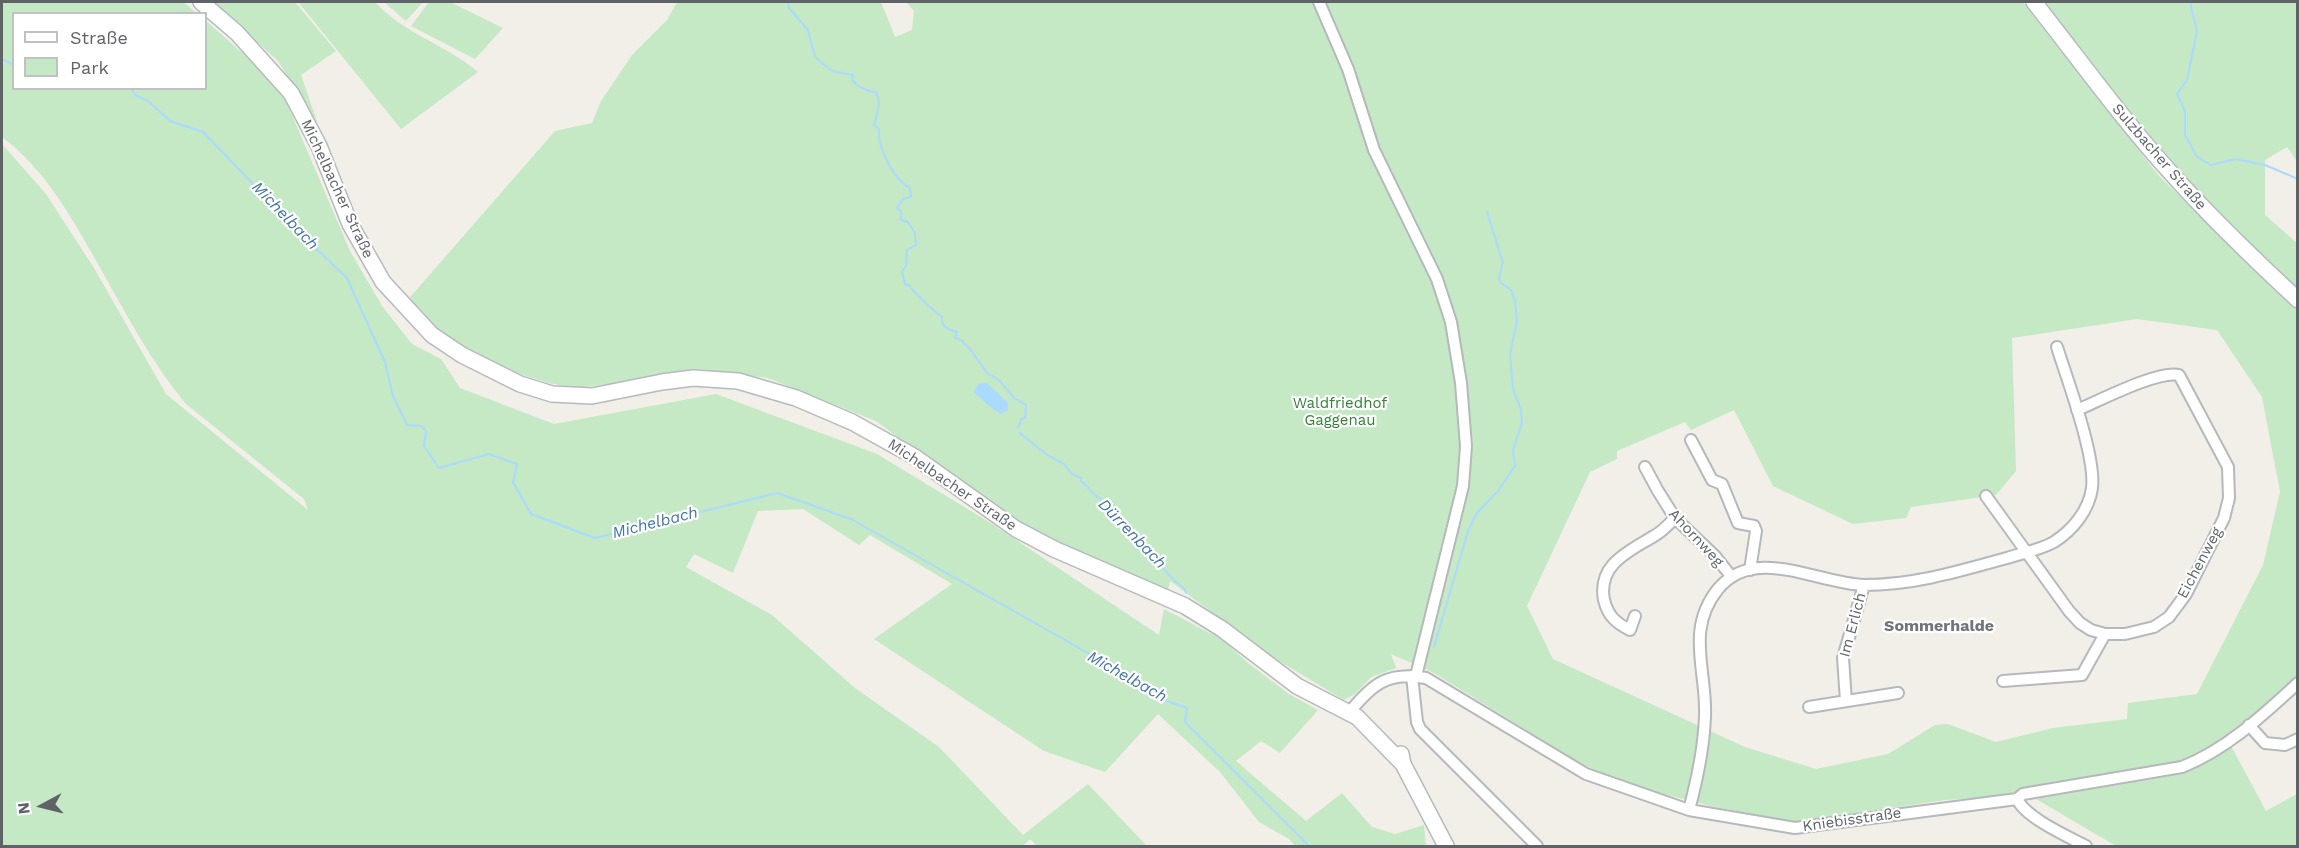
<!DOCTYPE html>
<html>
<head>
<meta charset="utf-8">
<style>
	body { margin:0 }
	#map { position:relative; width:2299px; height:848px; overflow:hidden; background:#f1efe8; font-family:"Work Sans",sans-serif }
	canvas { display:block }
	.frame { position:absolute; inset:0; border:3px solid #5f6368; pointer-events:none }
	.legend { position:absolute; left:12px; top:12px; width:195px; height:78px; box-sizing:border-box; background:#fff; border:2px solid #bfc1c3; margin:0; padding:8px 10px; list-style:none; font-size:18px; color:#5f6368 }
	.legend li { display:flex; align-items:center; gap:12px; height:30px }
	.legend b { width:30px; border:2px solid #bfc1c3 }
	.north { position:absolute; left:12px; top:776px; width:60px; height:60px; -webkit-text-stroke:4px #fff; paint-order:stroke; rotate:263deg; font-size:16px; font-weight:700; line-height:24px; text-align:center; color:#5f6368 }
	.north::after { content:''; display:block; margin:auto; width:21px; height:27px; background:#5f6368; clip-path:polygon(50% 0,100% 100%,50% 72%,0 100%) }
</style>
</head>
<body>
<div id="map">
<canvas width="2299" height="848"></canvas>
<div class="frame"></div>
<ul class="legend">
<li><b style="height:8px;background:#fff"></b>Straße</li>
<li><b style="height:16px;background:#c5e8c5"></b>Park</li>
</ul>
<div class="north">N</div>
</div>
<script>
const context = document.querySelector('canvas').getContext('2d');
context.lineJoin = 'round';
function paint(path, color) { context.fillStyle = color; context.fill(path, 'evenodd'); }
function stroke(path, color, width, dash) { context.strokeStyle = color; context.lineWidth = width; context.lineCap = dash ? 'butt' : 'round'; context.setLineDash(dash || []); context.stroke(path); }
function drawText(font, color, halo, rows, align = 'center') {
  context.font = font + ' "Work Sans",sans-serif'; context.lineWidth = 4.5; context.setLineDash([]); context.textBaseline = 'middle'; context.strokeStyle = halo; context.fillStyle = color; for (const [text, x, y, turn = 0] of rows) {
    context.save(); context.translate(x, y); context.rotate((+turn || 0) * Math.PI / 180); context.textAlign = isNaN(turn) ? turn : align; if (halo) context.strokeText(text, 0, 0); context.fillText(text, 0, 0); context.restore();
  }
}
paint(new Path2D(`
	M 2,2 L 183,2 L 197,13 L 14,14 L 14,88 L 206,88 L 206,21 L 254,63 L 286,101 L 350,251 L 382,306 L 412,344 L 441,359 L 460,388 L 554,424 L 716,394 L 877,454 L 989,522 L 1159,635 L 1164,609 L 1223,640 L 1248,663 L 1289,694 L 1318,710 L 1280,753 L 1261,741 L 1236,761 L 1306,821 L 1342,793 L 1372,827 L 1395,834 L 1424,825 L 1426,846 L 1295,846 L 1289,839 L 1259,822 L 1220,772 L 1158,714 L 1105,772 L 1044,751 L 874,639 L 952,584 L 870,535 L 859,545 L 803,509 L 758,511 L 733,573 L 694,554 L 686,567 L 772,615 L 855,688 L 939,747 L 1023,835 L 1088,784 L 1147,846 L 1037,846 L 1030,839 L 1023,846 L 2,846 L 2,144 L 46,194 L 94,268 L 166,394 L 308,510 L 304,499 L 186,404 C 151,362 125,312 98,264 C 72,218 45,169 2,137 Z
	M 216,2 L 295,2 L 336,51 L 301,75 L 318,124 L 278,61 L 214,3 Z
	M 300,2 L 375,2 C 406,35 445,44 478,72 L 401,129 L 299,3 Z
	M 384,2 L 423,2 L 406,21 Z
	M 429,2 L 450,2 L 503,28 L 475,59 L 411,26 Z
	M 677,2 L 881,2 L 895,37 L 912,30 L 914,11 L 906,2 L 2023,2 L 2159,176 L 2297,310 L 2297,680 L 2234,735 L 2183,761 L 2130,774 L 2037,787 L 1993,797 L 1945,800 L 1796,822 L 1715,807 L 1620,783 L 1575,760 L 1434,673 L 1391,654 L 1396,668 L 1371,677 L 1355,694 L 1344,700 L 1271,656 L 1170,581 L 1168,590 L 1041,535 L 972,493 L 876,421 L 768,378 L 698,369 L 638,380 L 577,388 L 549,383 L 501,368 L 447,340 L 405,303 L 555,131 L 592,123 L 601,101 L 632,55 L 667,20 ZM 2137,319 L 2217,330 L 2262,397 L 2280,492 L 2263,565 L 2197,694 L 2128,703 L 2127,719 L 2053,728 L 1996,742 L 1948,724 L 1935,725 L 1888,754 L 1816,769 L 1745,747 L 1553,659 L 1527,606 L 1590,472 L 1617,459 L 1617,451 L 1685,422 L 1691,430 L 1734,410 L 1773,486 L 1853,524 L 1906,518 L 1911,507 L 1996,495 L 2016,471 L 2012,338 Z
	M 2042,2 L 2297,2 L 2297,161 L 2287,147 L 2265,160 L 2265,215 L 2297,243 L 2297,291 L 2205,200 L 2130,112 Z
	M 2230,744 L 2266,811 L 2297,794 L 2297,846 L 2116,846 L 2036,799 L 2183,774 Z`), '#c5e8c5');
paint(new Path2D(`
	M 987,383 L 1008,403 L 1008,410 L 1001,414 L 989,406 L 974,392 L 978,384 Z`), '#aadaff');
stroke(new Path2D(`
	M 788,2 L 789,8 L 808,30 L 815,57 L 832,71 L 853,75 L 852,80 C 858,87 866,91 876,92 C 882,103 877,113 874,125 L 879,129 C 877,147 894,180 910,188 L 911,197 L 903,199 L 897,208 L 901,211 L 901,220 L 908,222 L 915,233 L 916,245 L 907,250 L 906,266 L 902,271 L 905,284 L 910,286 C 914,293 935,312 942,317 C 941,327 948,329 957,332 L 955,338 L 961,340 L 970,349 L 987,373 L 999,380 L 1014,398 L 1026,405 L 1025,418 L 1021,419 L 1018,428
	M 2190,2 L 2197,31 L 2187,80 L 2177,94 L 2185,111 L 2185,135 L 2197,157 L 2211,165 L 2236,159 L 2265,165 L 2298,179
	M 2,59 L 14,65
	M 131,88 L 135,95 L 148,101 L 170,121 L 203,132 L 306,239 L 347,278 L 385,362 L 393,396 L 407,425 L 422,426 L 426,431 L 424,446 L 439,468 L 489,454 L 517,464 L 513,482 L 531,514 L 595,538 L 777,493 L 851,519 L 1118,670 L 1167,701 L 1187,708 L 1185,722 L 1309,846
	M 1020,433 L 1046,454 L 1064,464 L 1072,474 L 1081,478 L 1081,481 C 1089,487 1092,495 1101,499 L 1104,510 L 1112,515 L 1141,541 L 1142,546 C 1153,557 1162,567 1173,579 C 1178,585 1184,585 1186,593
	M 1434,647 L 1468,531 L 1477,513 L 1498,491 L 1515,466 L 1513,450 L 1522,423 L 1521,410 L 1513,389 L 1510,354 L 1517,321 L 1515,301 L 1511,290 L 1500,282 L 1499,277 L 1503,263 L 1487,212`), '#aadaff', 2);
const street = new Path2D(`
	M 1319,2 L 1348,69 L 1374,150 L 1437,279 L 1451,322 L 1461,383 L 1466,446 L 1463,486 L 1416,676
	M 1691,440 L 1712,480 L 1722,484 L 1738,523 L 1754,526 L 1756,531 L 1750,570
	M 1645,467 L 1658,491 L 1675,518 L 1715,556 L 1731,576
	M 1986,496 L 2069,611 L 2080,623 L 2091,630 L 2105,634 L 2125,634 L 2154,627 L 2169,617 L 2186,594 L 2224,518 L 2229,498 L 2228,467 L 2179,375 C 2158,370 2099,401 2077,410
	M 1635,616 L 1630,630 C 1616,623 1608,616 1604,600 C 1597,564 1630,551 1654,536 C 1662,532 1669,524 1675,518
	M 1412,676 L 1417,722 L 1420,729 L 1537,846
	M 2003,681 L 2082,675 L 2105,634
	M 1846,701 L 1843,658 L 1864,585
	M 1809,707 L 1898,693
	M 1349,713 C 1372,684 1388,671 1426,678 L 1586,774 L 1689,810 L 1795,828 L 2017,799 L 2023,794 L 2182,767 C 2227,749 2262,716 2298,683
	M 2249,725 L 2265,743 L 2285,745 L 2298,739
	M 2017,799 C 2026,818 2067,836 2086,846
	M 1689,810 C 1697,780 1704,748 1705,716 C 1707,670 1685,630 1718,589 C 1755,544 1818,584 1864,585 C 1914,585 1960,571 2007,558 C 2022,553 2040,550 2054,542 C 2073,530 2089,510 2092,488 C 2096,456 2067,379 2057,347`);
const secondary = new Path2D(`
	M 201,2 L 237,33 L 291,93 L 319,146 L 350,224 L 383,282 L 432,335 L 462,355 L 520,384 L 552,394 L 592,396 L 662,382 L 693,378 L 738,381 L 796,398 L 852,422 L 915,457 L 1016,529 L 1054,549 L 1185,606 L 1222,629 L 1297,686 L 1357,717 L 1403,764
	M 2034,2 C 2079,59 2122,119 2171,173 C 2211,218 2254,259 2298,300
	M 1401,754 L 1403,764 L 1446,846`);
stroke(street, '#b5b8bc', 14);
stroke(secondary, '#b6babf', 18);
stroke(street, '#fff', 10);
stroke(secondary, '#fff', 15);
drawText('15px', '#5f6368', '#fff', [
	["Sulzbacher Straße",2159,157,49],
	["Michelbacher Straße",337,189,65],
	["Michelbacher Straße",952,485,34],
	["Ahornweg",1696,538,47],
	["Eichenweg",2200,563,-62],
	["Im Erlich",1853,625,-75],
	["Kniebisstraße",1852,820,-8]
]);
drawText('15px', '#348238', '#fff', [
	["Waldfriedhof",1340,404],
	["Gaggenau",1340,421]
]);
drawText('italic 16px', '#4174aa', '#fff', [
	["Michelbach",285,216,46],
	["Michelbach",655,523,-14],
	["Dürrenbach",1132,534,46],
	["Michelbach",1127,677,29]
]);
drawText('bold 16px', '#70757a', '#fff', [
	["Sommerhalde",1939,626]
]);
</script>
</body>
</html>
